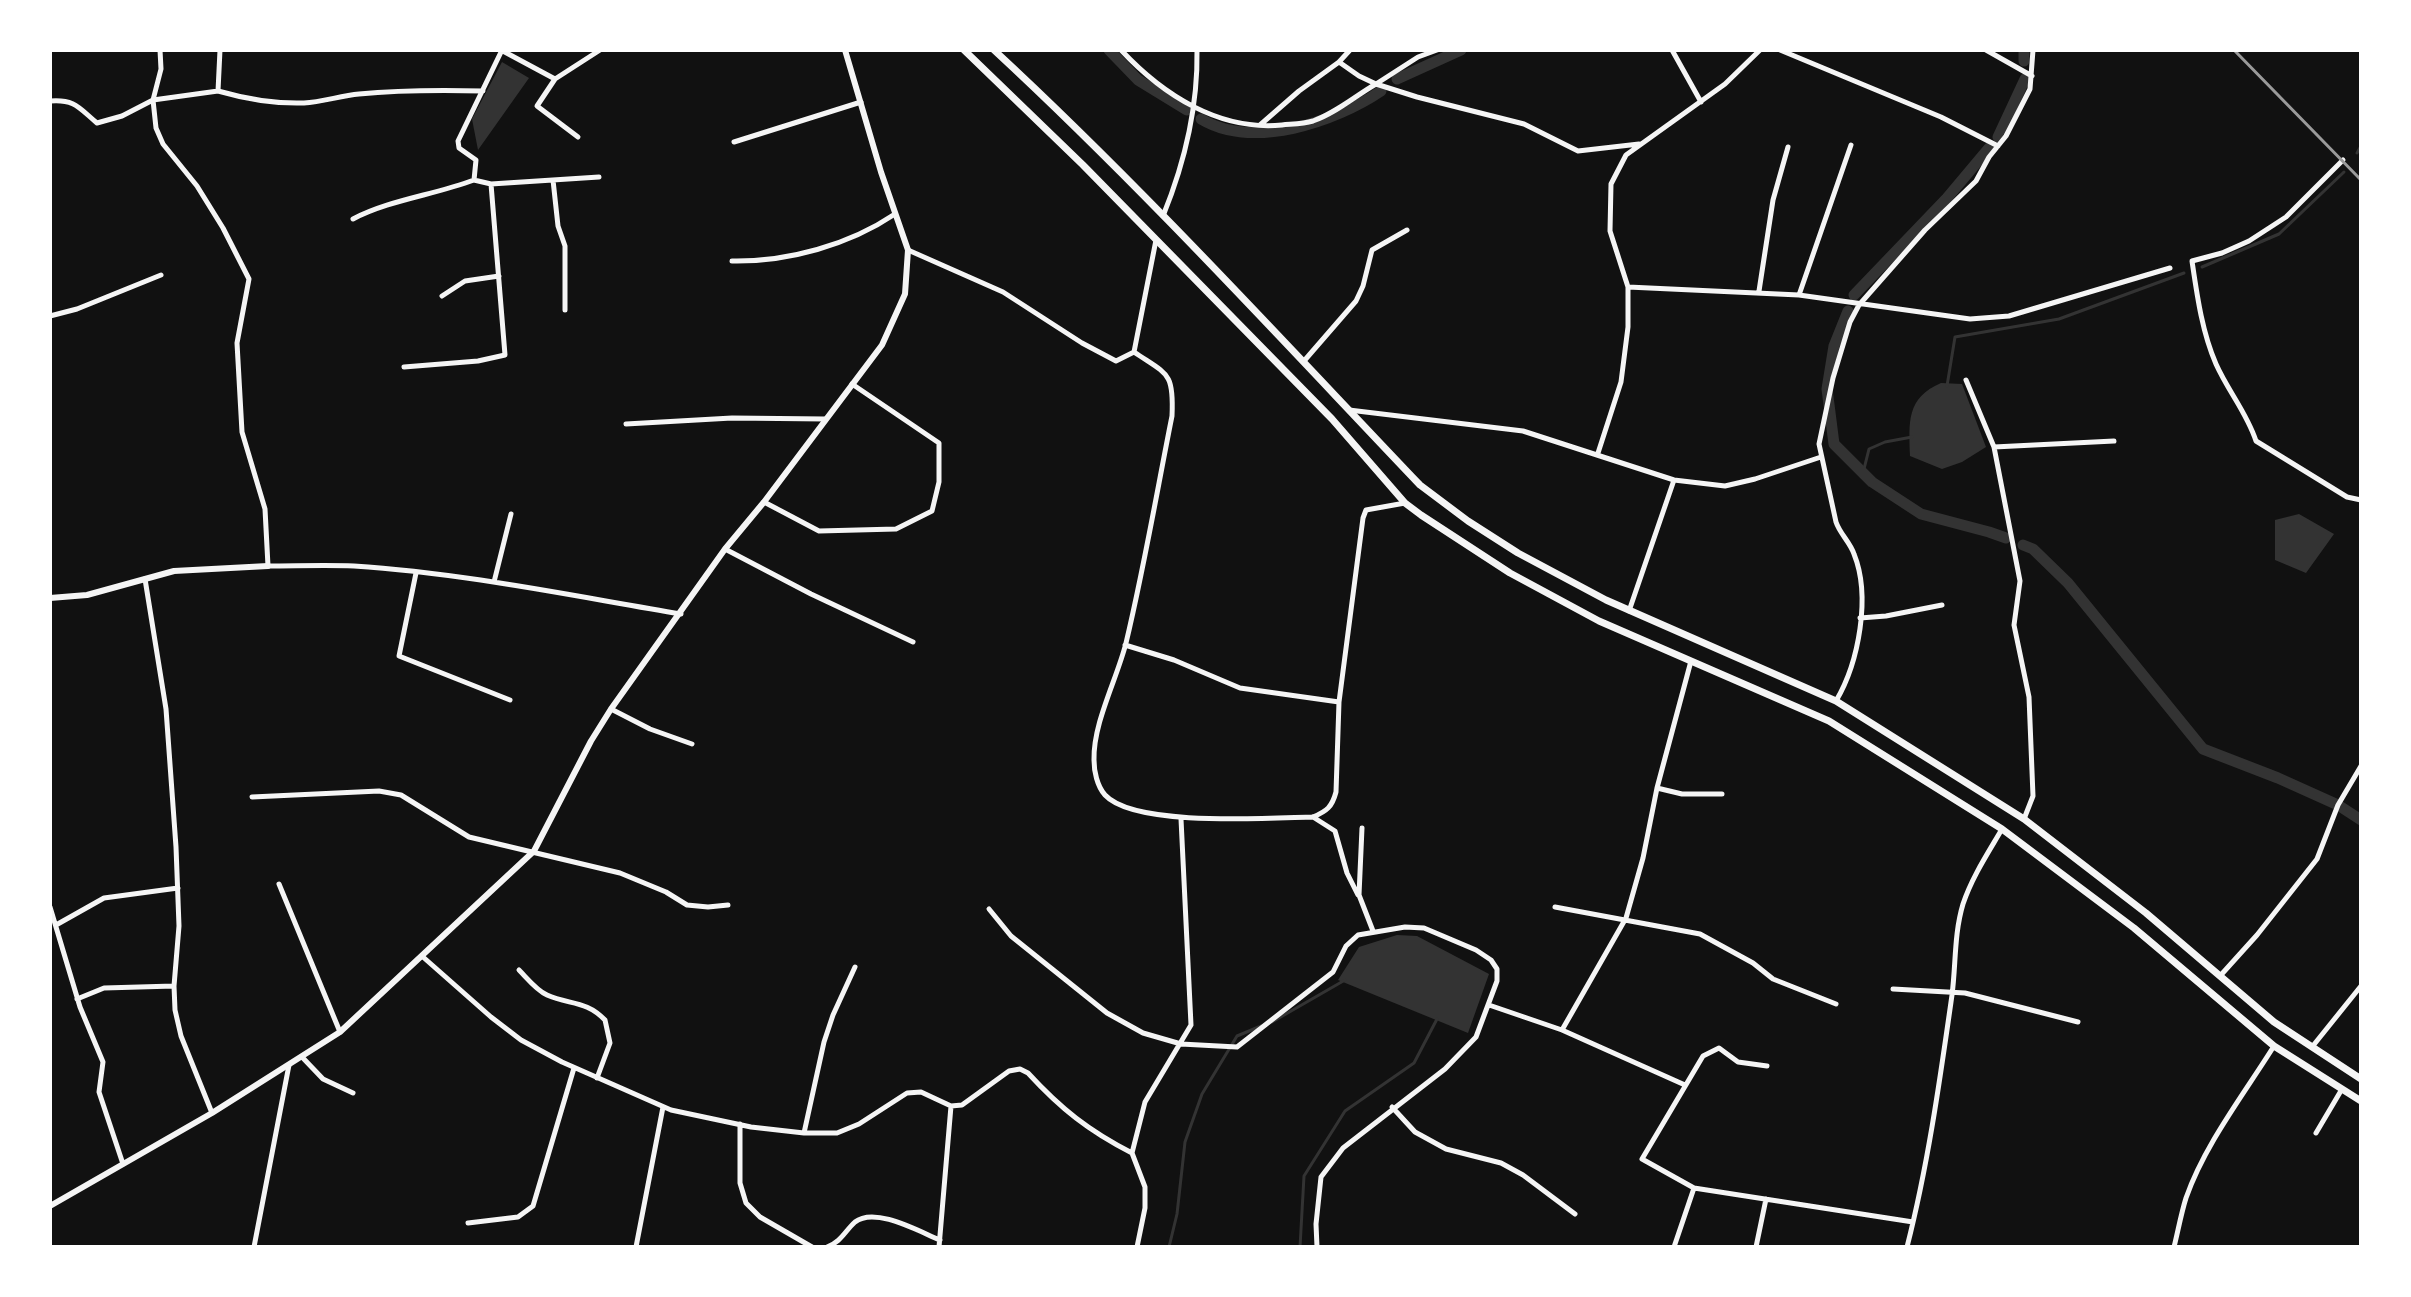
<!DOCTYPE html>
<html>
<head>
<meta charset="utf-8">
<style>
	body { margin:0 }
	#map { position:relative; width:2411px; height:1297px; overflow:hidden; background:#111; font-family:"PT Sans Narrow",sans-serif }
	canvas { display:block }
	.frame { position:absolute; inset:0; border:52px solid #fff; pointer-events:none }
</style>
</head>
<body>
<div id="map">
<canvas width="2411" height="1297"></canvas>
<div class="frame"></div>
</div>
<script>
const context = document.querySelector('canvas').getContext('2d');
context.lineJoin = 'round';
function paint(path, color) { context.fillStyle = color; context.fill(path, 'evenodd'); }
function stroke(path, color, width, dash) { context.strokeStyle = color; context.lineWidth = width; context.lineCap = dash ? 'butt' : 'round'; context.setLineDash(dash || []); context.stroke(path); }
paint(new Path2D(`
	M 502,62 L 529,78 L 478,150 L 472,119 Z
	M 1941,383 L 1962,384 L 1986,447 L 1962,462 L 1942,469 L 1910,456 C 1909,422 1906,398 1941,383 Z
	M 2299,514 L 2334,534 L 2306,573 L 2275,560 L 2275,520 Z
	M 1397,935 L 1417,936 L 1489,974 L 1468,1033 L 1338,980 L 1359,947 Z`), '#333');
stroke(new Path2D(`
	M 2357,153 L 2361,146
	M 2202,267 L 2279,234 L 2344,172
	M 1947,386 L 1955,337 L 2059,319 L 2184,273
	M 1863,473 L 1869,449 L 1885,442 L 1912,437
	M 1272,1022 L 1345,980
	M 1169,1247 L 1177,1214 L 1185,1142 L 1202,1094 L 1237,1036 L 1261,1026
	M 1300,1247 L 1304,1176 L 1345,1111 L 1414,1063 L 1437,1019`), '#333', 3);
stroke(new Path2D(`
	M 1109,50 L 1138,80 L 1187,110
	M 2024,50 L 2024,61
	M 1397,79 L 1461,50
	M 1201,119 C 1253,150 1335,122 1381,91
	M 1998,137 L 2025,79
	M 1854,295 L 1947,198 L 1989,148
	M 1848,311 L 1834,346 L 1827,389 L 1834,444 L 1872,482 L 1921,514 L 1989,532 L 2006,538
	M 2023,545 L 2033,549 L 2068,583 L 2203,749 L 2278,778 L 2338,805 L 2361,820`), '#333', 11);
stroke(new Path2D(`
	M 160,50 L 161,69 L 153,100 L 218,91
	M 220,50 L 218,91 C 246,99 274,104 304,103 C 322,102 340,96 359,94 C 400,90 441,90 483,91
	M 501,50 L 555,79
	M 502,50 L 458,141 L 459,148 L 476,160 L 474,180 L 491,184 L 599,177
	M 1121,50 C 1163,95 1219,131 1282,125 C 1292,124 1303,124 1313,121 C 1336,113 1355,96 1376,84 L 1359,76 L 1339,62 L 1350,50
	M 1437,50 L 1418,57 L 1376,84 L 1417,97 L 1524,124 L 1578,151 L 1639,144
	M 1672,50 L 1701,102
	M 1780,50 L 1941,117 L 1998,146
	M 1986,50 L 2032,76
	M 50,101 C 75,99 79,108 97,123 L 122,116 L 153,100 L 156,128 L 163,144 L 197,186 L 223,228 L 249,279 L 237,343 L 242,432 L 265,509 L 268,566 C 296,566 325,565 354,566 C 463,573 573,596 681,614
	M 1260,125 L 1299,91 L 1339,62
	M 578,137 L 537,106 L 555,79 L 600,50
	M 734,142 L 861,102
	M 2343,160 L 2286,217 L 2249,241 L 2222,253 L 2192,261 C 2197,295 2202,332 2216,364 C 2228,391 2247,413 2256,441 L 2347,497 L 2361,500
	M 553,180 L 558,226 L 565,246 L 565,310
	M 1163,216 C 1185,162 1198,108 1197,50
	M 353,219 C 389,200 434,195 474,180
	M 908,250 L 1003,292 L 1082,343 L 1116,361 L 1134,352 L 1156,240
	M 732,261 C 788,262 849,245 895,214
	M 1628,287 L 1799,295 L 1970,319 L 2009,316 L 2170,268
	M 1759,291 L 1773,200 L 1788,147
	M 1799,295 L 1851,145
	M 442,296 L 465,281 L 499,276
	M 50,316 L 77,309 L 161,275
	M 1134,352 C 1168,375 1174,372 1172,416 C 1157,491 1144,568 1126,643 C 1117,679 1093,723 1094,760 C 1094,771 1097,786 1105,795 C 1134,827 1269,818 1313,817 C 1327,811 1332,807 1336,792 L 1339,702 L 1363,518 L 1366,510 L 1405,503
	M 1304,361 L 1356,301 L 1363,286 L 1372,250 L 1407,230
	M 404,367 L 478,361 L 505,355 L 491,184
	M 1966,380 L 1994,447 L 2020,581 L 2014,625 L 2029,697 L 2033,796 L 2024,819
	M 1349,410 L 1523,431 L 1674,480 L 1725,486 L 1755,479 L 1821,457
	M 626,424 L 732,418 L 825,419
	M 1994,447 L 2114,441
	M 1598,453 L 1621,382 L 1628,327 L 1628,287 L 1610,231 L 1611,184 L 1626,155 L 1725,84 L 1760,50
	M 764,502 L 819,531 L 896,529 L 932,511 L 939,482 L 939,443 L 852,384
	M 725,549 L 811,594 L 913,642
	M 416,573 L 399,656 L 510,700
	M 145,579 L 166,709 L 176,847 L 179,926 L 174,986 L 175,1010 L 181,1036 L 212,1113
	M 494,582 L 511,514
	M 1629,611 L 1674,480
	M 1860,618 L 1886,616 L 1942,605
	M 1125,645 L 1174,660 L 1240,688 L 1339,702
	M 1836,701 C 1859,662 1871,596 1854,554 C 1850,542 1840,534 1836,522 L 1819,444 L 1833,378 L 1850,322 L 1859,305 L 1925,230 L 1976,181 L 1989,157 L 2006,136 L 2030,89 L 2033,50
	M 611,709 L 650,729 L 692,744
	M 1657,788 L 1682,794 L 1722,794
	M 252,797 L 379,791 L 401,795 L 469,837 L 620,873 L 666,892 L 687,905 L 708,907 L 728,905
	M 1313,817 L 1335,831 L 1347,873 L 1358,895
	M 1362,828 L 1359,895 L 1373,931
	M 279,884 L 340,1032
	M 50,907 L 80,1007 L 103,1062 L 99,1092 L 123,1164
	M 1555,907 L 1700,934 L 1753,963 L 1773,979 L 1836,1004
	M 989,909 L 1011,936 L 1107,1013 L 1143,1033 L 1181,1044 L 1237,1047 L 1333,972 L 1346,946 L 1358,935 L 1405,927 L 1424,928 L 1476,950 L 1491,960 L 1497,969 L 1497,981 L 1476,1037 L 1445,1069 L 1343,1148 L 1321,1177 L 1316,1224 L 1317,1247
	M 56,925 L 104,898 L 178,888
	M 423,957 L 491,1017 L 521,1040 L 562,1062 L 671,1110 L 751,1127 L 804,1133 L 837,1133 L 859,1124 L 907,1093 L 921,1092 L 951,1106 L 962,1105 L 1009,1071 L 1020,1069 L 1028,1073 C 1061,1109 1089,1131 1132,1153
	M 519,970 C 527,978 536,990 547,995 C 569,1005 586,1000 605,1020 L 610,1043 L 597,1078
	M 2220,976 L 2257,935 L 2317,859 L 2338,805 L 2361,766
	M 1893,989 L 1965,993 L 2078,1022
	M 77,999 L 104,988 L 174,986
	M 1489,1005 L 1562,1030 L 1626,918 L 1643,858 L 1657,788 L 1691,661
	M 1562,1030 L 1685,1085
	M 2312,1047 L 2361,986
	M 302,1057 L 323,1079 L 353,1093
	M 1767,1066 L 1738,1062 L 1719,1048 L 1703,1056 L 1642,1159 L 1694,1188 L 1913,1222
	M 1392,1107 L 1415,1132 L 1446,1149 L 1501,1163 L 1523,1175 L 1575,1214
	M 740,1124 L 740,1183 L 746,1203 L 760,1217 L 812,1247
	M 804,1133 L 824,1042 L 833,1015 L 855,967
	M 2316,1133 L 2342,1089
	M 468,1223 L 518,1217 L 533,1206 L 574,1068
	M 254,1247 L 289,1065
	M 636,1247 L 663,1107
	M 827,1247 C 841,1242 845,1231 855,1222 C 875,1206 920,1232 940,1240
	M 939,1247 L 951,1106
	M 1137,1247 L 1145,1208 L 1145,1187 L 1132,1153 L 1145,1102 L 1191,1025 L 1181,819
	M 1674,1247 L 1694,1188
	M 1756,1247 L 1766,1199
	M 1907,1247 C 1928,1165 1940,1079 1952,995 C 1956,964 1954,934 1963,904 C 1972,877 1988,853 2002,829
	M 2174,1247 C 2178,1231 2181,1214 2186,1198 C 2205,1144 2244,1094 2274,1046`), '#f5f5f5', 5);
stroke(new Path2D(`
	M 50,598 L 87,595 L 174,571 L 268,566
	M 50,1206 L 212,1113 L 340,1032 L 534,851 L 591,741 L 611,709 L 725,549 L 764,502 L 882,345 L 905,294 L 908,250 L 881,172 L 845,50`), '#f5f5f5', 6);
stroke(new Path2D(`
	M 964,50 L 1083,165 L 1332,419 L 1405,503 L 1421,515 L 1510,573 L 1599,621 L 1829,721 L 2002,829 L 2134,928 L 2274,1046 L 2361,1101
	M 994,50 C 1143,188 1280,338 1420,485 L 1468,521 L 1518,553 L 1606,600 L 1836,701 L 2024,819 L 2146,913 L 2274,1022 L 2361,1079`), '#f5f5f5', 7);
stroke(new Path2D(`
	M 2234,50 L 2361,180`), '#9a9a9a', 3);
</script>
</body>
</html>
